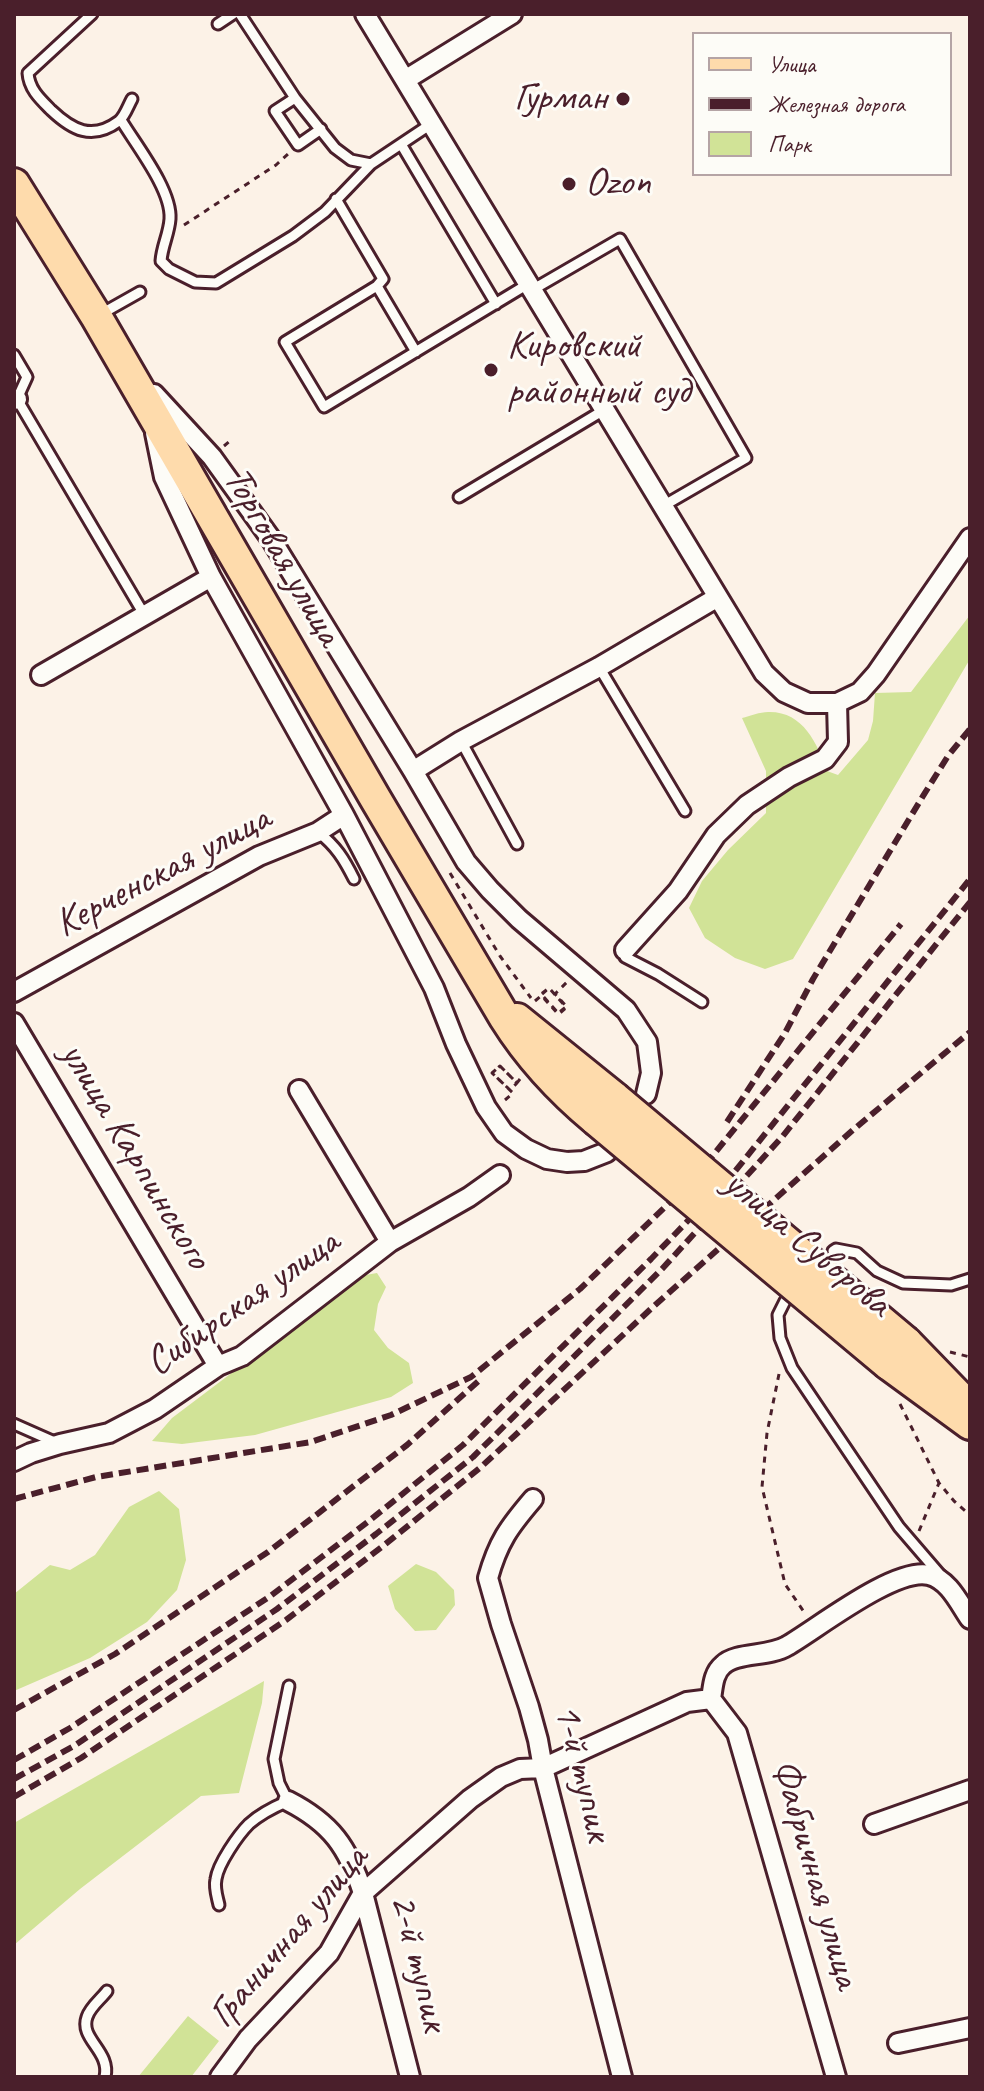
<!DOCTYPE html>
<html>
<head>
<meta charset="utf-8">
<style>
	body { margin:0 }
	#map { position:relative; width:984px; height:2091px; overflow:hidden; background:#fcf2e7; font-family:Caveat,sans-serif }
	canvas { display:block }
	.frame { position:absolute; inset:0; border:16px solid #4a1f2b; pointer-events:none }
	.legend { position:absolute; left:692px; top:32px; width:260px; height:144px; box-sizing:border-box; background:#fdfcf7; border:2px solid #b5a4a5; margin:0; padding:10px 14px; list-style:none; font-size:24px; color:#4a1f2b }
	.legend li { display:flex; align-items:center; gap:16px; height:40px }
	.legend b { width:40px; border:2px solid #b5a4a5 }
</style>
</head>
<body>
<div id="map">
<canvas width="984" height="2091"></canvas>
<div class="frame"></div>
<ul class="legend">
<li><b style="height:10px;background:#fedbac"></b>Улица</li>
<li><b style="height:10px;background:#4a1f2b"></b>Железная дорога</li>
<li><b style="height:22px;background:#d1e397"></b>Парк</li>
</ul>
</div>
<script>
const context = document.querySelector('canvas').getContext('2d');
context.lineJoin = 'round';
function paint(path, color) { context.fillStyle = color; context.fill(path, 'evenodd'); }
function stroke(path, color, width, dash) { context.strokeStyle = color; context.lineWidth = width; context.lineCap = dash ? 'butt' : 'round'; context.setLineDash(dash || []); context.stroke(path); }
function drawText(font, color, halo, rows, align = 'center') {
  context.font = font + ' Caveat,sans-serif'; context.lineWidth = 6; context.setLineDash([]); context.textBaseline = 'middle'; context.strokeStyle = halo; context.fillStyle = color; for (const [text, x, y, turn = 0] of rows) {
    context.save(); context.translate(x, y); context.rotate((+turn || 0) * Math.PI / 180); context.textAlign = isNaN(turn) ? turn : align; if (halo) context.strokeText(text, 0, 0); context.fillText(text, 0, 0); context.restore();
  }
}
paint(new Path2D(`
	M 970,615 L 970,659 L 793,959 L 765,969 L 735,958 L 705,938 L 689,908 L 702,881 L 728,850 L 766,813 L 766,771 L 742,718 C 750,716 760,712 768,712 C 803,711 817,743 827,771 L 838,775 L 868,740 L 873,721 L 875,693 L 911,692 Z
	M 377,1273 L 386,1287 L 378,1304 L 374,1330 L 388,1348 L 409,1363 L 413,1383 L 391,1397 L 255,1435 L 182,1444 L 152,1441 L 172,1418 L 360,1276 Z
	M 159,1491 L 179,1509 L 186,1560 L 177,1590 L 147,1622 L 90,1658 L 14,1691 L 14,1594 L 50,1565 L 70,1570 L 95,1555 L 129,1507 Z
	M 416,1564 L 436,1572 L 454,1590 L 455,1605 L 436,1630 L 415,1631 L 395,1609 L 388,1586 Z
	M 264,1681 L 262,1703 L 239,1793 L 201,1796 L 80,1889 L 14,1945 L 14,1823 Z
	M 188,2016 L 219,2041 L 191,2077 L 138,2077 Z`), '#d1e397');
const lane = new Path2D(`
	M 92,14 L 28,73 C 29,89 40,99 51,110 C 72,130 92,141 119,121 C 125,116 128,106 132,99
	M 240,14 L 295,98 L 335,148 L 351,160 L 371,164 L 431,124
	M 218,24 L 233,14
	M 295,98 L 275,111 L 298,145 L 321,129
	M 121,120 C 136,145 172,190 170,219 C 169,234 162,246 161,261 L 169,269 L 195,282 L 216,283 L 293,236 L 325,212 L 371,164
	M 401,144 L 496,304
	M 336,199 L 383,279 L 377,286 L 285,342 L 324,407 L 528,284
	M 377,286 L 416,352
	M 532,290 L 620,239 L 746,458 L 663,506
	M 101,314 L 140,292
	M 14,355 L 27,377 L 17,399 L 145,616
	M 459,497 L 604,410
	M 599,667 L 685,811
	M 461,741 L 517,844
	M 318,832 C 336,846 344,859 354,879
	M 625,950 L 625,957 L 658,974 L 702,1002
	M 833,1251 L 836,1249 L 857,1253 L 877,1271 L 903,1283 L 951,1285 L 970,1279
	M 785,1301 L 778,1315 L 780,1338 L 792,1368 L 899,1527 L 942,1577
	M 14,1424 L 57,1443
	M 219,1905 C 217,1896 214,1888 216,1879 C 218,1864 238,1835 249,1824 C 260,1814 274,1807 288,1801 L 279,1783 L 274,1759 L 289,1686
	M 105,2077 C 111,2051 79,2039 87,2017 C 90,2007 101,1999 107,1991`);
const street = new Path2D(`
	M 365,14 L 764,673 L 784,692 L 808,703 L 837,703 L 860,692 L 876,674 L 970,538
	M 405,80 L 512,14
	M 154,394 L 212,457 L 271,539 L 413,771 L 466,862 L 490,890 L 519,919 L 626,1010 L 647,1042 L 651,1073 L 646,1094
	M 14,400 L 17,399
	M 155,433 L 164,477 L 211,577 L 344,815 L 434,988 L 456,1044 L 486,1107 L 504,1133 L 526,1149 L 547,1159 L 567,1162 L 584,1161 L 607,1152
	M 41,675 L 211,577
	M 413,771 L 461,741 L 599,667 L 718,597
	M 625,950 L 678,891 L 716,835 L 747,805 L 789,777 L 825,759 L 838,742 L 837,703
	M 14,992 L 259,856 L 318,832 L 344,815
	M 14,1023 L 218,1366
	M 299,1090 L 390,1242
	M 14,1461 L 31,1453 L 60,1444 L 109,1433 L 155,1409 L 218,1366 L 242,1356 L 390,1242 L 469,1197 L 500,1175
	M 533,1499 C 509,1527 498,1542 488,1578 L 501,1624 L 529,1707 L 538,1740 L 543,1768 L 622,2077
	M 711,1699 L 737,1733 L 836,2077
	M 711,1699 C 713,1687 713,1673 723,1665 C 736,1652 769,1657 787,1646 C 818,1628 895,1567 929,1575 C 949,1580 959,1603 970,1619
	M 288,1801 C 331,1823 348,1847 363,1893 L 410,2077
	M 874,1824 L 970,1790
	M 898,2043 L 970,2028
	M 220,2077 L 248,2039 L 329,1953 L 363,1893 L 470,1799 L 501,1777 L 520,1769 L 543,1768 L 687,1702 L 711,1699`);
const primary = new Path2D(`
	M 14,184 L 96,316 L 375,798 L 505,1018 C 530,1058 560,1090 596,1120
	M 517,1019 L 615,1098
	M 906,1342 L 969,1407
	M 888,1364 L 970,1424`);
stroke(lane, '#4a1f2b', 15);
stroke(street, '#4a1f2b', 24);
stroke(primary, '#4a1f2b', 36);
stroke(new Path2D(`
	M 184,225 L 276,165 L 289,153
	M 224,446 L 231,440
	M 450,873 L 500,956 L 531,998
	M 535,1001 L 542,995 L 558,1013 L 566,1007 L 549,988 L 541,995 L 558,1014 L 566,1007 L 549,988 L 541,994 L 559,1014 L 567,1007 L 555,994 L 567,982
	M 505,1100 L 513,1093 L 492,1073 L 500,1066 L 517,1083 L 510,1090 L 492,1073 L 500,1066 L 517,1083 L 520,1079
	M 950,1352 L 970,1357
	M 779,1374 L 767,1433 L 762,1487 L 785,1584 L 804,1612
	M 900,1404 L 939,1483 L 954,1501 L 970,1515
	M 919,1531 L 939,1483`), '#4a1f2b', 3, [6, 6]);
stroke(lane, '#fdfcf7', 9);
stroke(street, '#fdfcf7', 18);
stroke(primary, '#fedbac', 30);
stroke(new Path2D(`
	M 727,1122 L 785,1033 L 813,979 L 923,796 L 948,756 L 970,729
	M 14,1499 L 96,1477 L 311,1442 L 391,1415 L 471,1377 L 580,1289 L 692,1181 L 901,924
	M 14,1710 L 115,1654 L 268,1552 L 407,1445 L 482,1378
	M 14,1760 L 70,1728 L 269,1597 L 369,1521 L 463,1445 L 651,1259 L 732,1175 L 970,879
	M 14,1779 L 74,1746 L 277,1609 L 376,1534 L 473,1457 L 662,1269 L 782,1137 L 970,902
	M 14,1797 L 81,1758 L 286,1620 L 383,1546 L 481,1467 L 654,1306 L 853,1130 L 970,1032`), '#4a1f2b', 6, [12, 6]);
const primaryBridge = new Path2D(`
	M 615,1098 L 906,1342
	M 596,1120 L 888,1364`);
stroke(primaryBridge, '#4a1f2b', 36, []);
stroke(primaryBridge, '#fedbac', 30);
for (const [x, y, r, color] of [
	[623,99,8,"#4a1f2b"],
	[569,184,8,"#4a1f2b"],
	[491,370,8,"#4a1f2b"]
]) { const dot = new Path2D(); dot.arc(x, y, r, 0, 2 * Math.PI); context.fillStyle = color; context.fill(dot); stroke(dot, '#fdfcf7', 3); }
drawText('40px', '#4a1f2b', '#fdfcf7', [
	["Гурман",607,99,"right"],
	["Ozon",585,184],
	["Кировский",507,347],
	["районный суд",507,393]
], 'left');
drawText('40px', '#4a1f2b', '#fdfcf7', [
	["Торговая улица",282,557,60],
	["Керченская улица",163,872,-28],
	["улица Карпинского",135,1156,59],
	["улица Суворова",807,1244,40],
	["Сибирская улица",243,1303,-35],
	["1-й тупик",582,1773,76],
	["Фабричная улица",815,1874,74],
	["Граничная улица",289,1937,-50],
	["2-й тупик",418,1963,76]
]);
</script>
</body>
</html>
